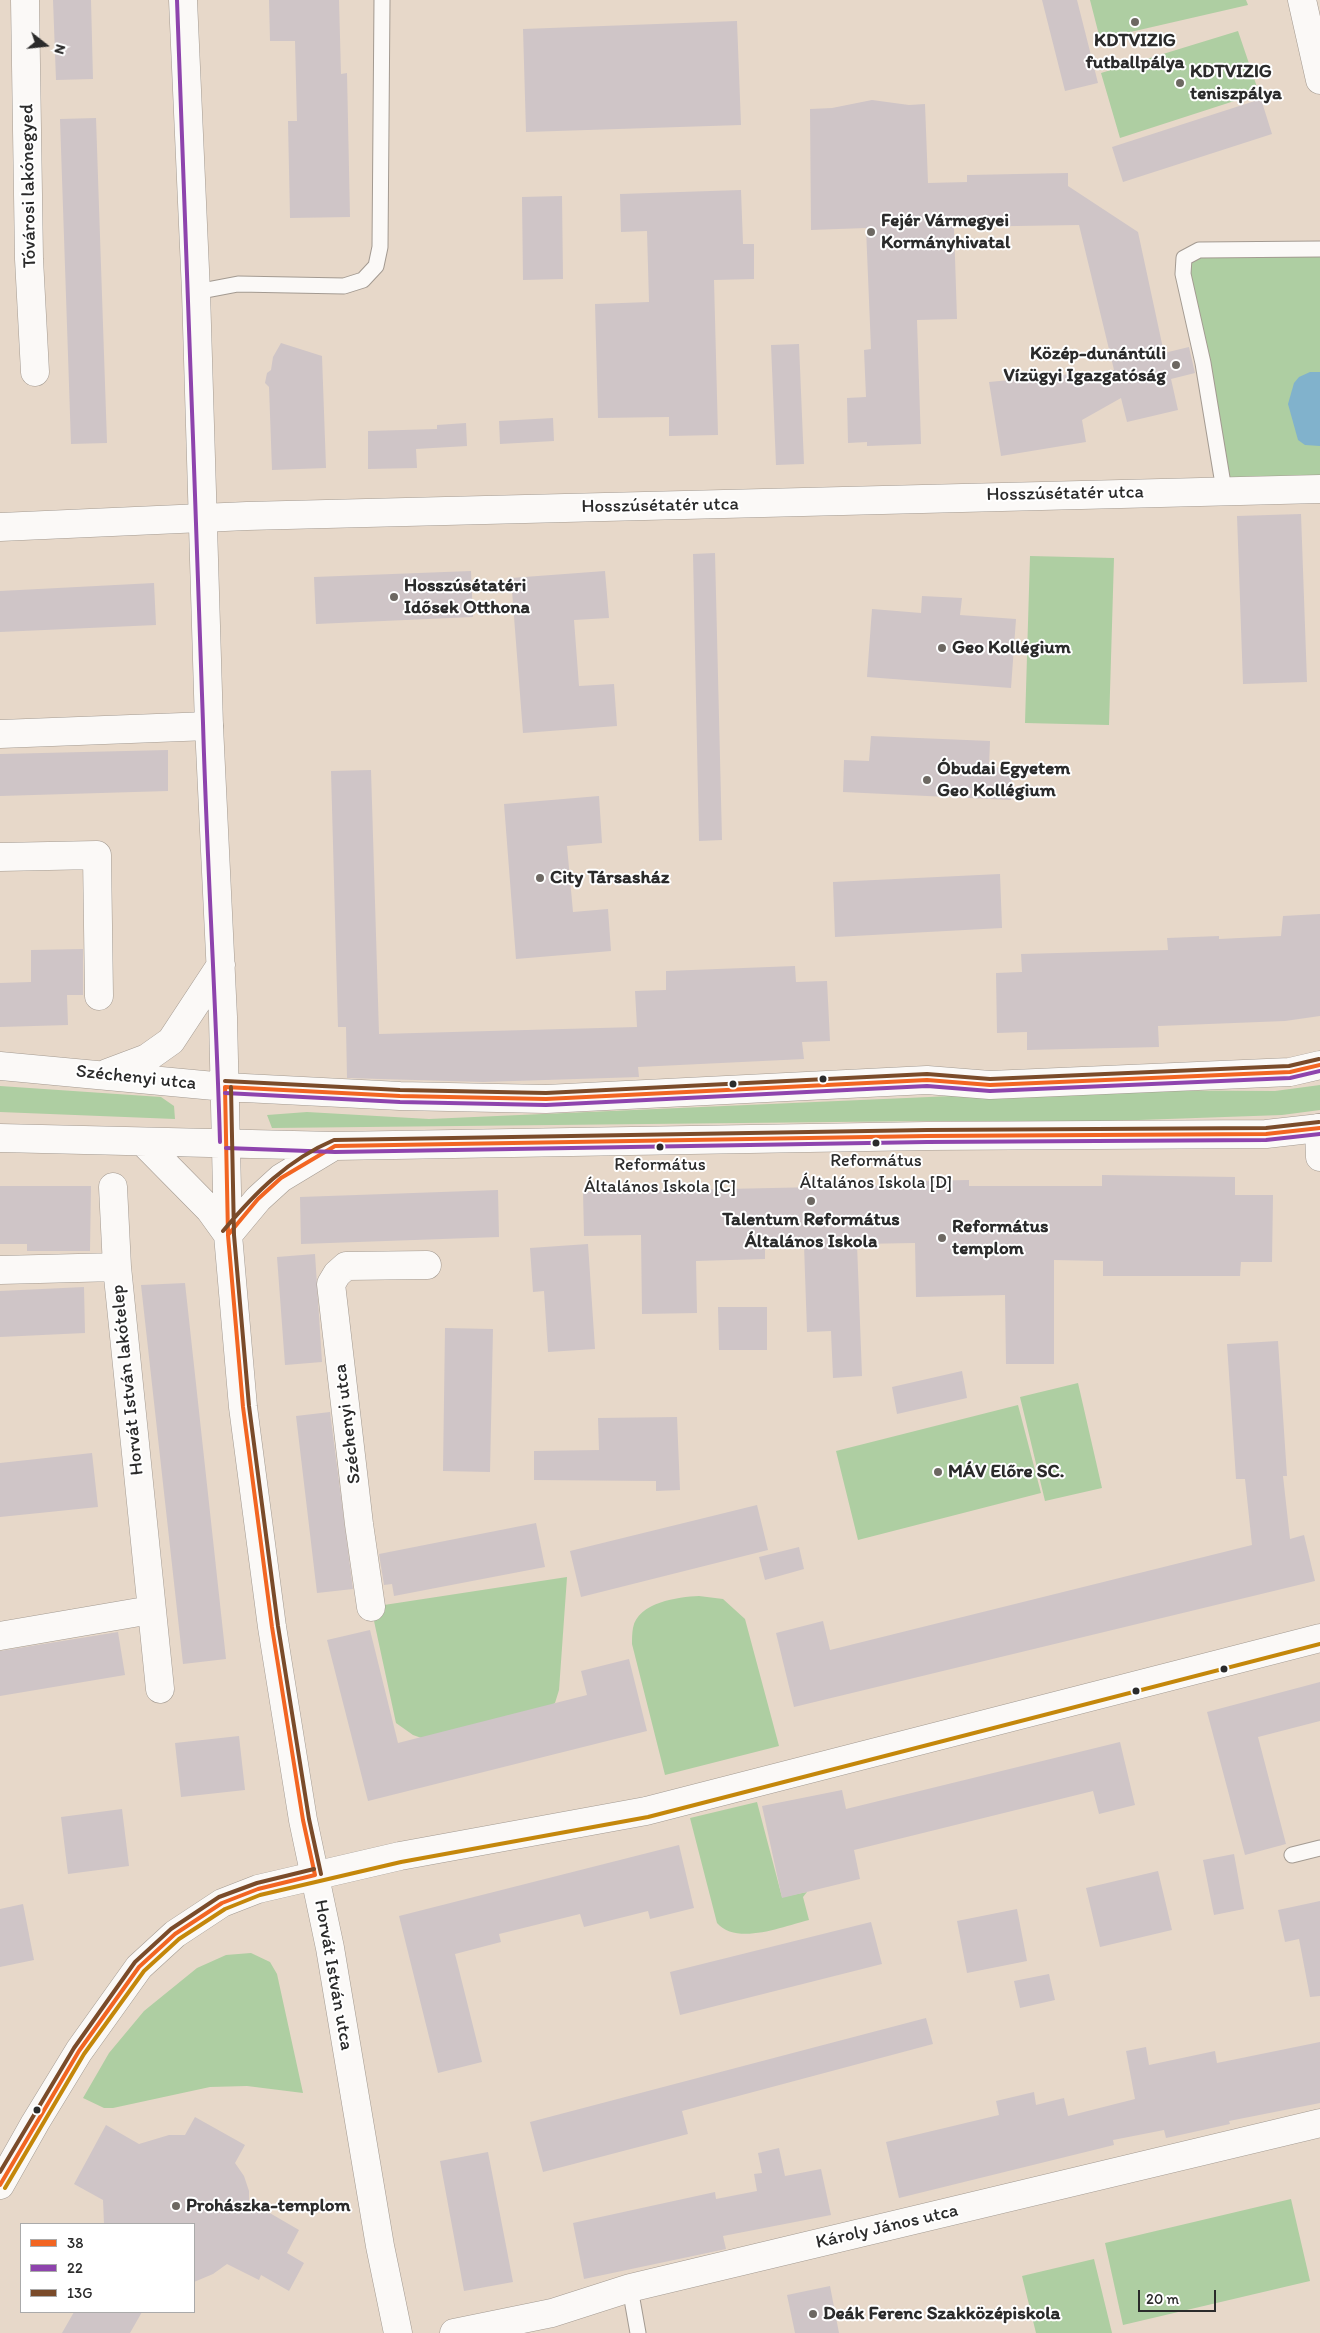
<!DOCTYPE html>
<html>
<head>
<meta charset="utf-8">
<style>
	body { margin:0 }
	#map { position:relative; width:1320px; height:2333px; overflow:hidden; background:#e7d8c9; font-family:Itim,sans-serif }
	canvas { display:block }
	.legend { position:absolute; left:20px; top:2223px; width:175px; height:90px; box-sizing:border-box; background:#fff; border:1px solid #aaa; margin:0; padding:6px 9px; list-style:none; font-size:15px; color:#2b2b2b }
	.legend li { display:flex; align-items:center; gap:10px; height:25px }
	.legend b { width:25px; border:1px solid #aaa }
	.north { position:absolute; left:20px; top:20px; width:50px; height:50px; -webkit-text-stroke:4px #fff; paint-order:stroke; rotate:106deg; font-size:14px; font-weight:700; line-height:20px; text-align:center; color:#2b2b2b }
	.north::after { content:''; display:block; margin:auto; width:18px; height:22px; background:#2b2b2b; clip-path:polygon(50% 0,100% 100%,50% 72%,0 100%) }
	.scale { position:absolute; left:1138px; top:2290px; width:78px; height:22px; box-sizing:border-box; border:2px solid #2b2b2b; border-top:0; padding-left:6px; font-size:15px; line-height:18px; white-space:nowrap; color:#2b2b2b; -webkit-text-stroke:4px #fff; paint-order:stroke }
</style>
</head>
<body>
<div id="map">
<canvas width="1320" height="2333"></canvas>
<ul class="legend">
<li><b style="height:6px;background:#f26522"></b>38</li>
<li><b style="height:6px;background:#8e44ad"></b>22</li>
<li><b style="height:6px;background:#7a4b2a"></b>13G</li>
</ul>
<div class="north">N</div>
<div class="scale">20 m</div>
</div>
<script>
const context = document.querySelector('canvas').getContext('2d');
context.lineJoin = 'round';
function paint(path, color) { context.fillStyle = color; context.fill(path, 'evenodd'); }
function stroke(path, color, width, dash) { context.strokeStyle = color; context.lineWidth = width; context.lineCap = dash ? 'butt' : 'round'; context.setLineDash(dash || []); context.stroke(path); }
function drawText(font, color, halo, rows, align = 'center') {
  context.font = font + ' Itim,sans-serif'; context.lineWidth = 4; context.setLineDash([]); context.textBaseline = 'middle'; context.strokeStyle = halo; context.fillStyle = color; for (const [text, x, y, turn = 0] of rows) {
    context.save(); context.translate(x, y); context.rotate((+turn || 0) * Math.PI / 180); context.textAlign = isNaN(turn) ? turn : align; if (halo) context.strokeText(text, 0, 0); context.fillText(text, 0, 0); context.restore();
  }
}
paint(new Path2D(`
	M 1090,0 L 1246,0 L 1248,5 L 1100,39 Z
	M 1238,31 L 1259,93 L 1120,138 L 1101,73 Z
	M 1320,249 L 1320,487 L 1224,490 L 1184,258 Z
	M 1030,556 L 1114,558 L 1109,725 L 1025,723 Z
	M 1320,1085 L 1320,1110 L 1282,1115 L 1110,1121 L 929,1121 L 272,1128 L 267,1115 L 307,1112 L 429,1119 L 1088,1090 L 1275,1091 Z
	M 0,1086 L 161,1097 L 174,1106 L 175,1119 L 0,1112 Z
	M 1078,1383 L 1102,1488 L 1045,1501 L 1020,1397 Z
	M 1018,1405 L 1041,1493 L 858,1540 L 836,1451 Z
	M 567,1577 L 559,1690 L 555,1703 L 542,1712 L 427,1740 L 413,1735 L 396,1723 L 371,1607 Z
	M 699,1596 L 723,1599 L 745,1619 L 779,1746 L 665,1775 L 632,1644 C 632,1639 632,1633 633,1628 C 638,1602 678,1597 699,1596 Z
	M 757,1802 L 782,1897 L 807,1892 L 803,1897 L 809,1920 C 784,1926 737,1946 717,1923 L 690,1818 Z
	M 251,1953 L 270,1962 L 277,1974 L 303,2093 L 247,2086 L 210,2087 L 113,2108 L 104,2108 L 83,2098 L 109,2053 L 144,2011 L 197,1968 L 226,1955 Z
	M 1291,2199 L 1310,2281 L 1123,2325 L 1105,2243 Z
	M 1094,2259 L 1112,2333 L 1036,2333 L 1022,2276 Z`), '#aecea2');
paint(new Path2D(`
	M 1310,372 L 1320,372 L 1320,446 L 1305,445 L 1298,440 L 1288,404 L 1294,383 L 1299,377 Z`), '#81b2cc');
paint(new Path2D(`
	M 53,0 L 91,0 L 93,79 L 56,80 Z
	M 269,0 L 339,0 L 341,74 L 347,73 L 350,217 L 290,218 L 288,121 L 297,121 L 295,41 L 270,41 Z
	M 1042,0 L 1077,0 L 1098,83 L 1065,91 Z
	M 737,21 L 741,125 L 526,132 L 523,29 Z
	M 1261,99 L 1272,134 L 1123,182 L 1112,147 Z
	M 872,100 L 909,105 L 925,104 L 928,183 L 967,182 L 967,175 L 1068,173 L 1068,186 L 1138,232 L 1164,353 L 1189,347 L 1195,373 L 1171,379 L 1178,410 L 1127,422 L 1121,398 L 1082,420 L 1086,442 L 1001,456 L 989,382 L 1114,370 L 1079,225 L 954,227 L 957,319 L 917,320 L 921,444 L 867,446 L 867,442 L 848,443 L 847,398 L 866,397 L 864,350 L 871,349 L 866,228 L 811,230 L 810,109 L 832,108 Z
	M 96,118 L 107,443 L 71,444 L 60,119 Z
	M 741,190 L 743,244 L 754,244 L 754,279 L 714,280 L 718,435 L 669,436 L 669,417 L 598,418 L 595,304 L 649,302 L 647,231 L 621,232 L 620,194 Z
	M 562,196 L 563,279 L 523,280 L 522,197 Z
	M 281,343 L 322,356 L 326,468 L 272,470 L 269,387 L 265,383 L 267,373 L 271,370 L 273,357 Z
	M 799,344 L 804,464 L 776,465 L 771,345 Z
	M 553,418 L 554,441 L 500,444 L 499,421 Z
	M 466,423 L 467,446 L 416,449 L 417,468 L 368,469 L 368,431 L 437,429 L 437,425 Z
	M 1301,514 L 1307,682 L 1243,684 L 1237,516 Z
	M 715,553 L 722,840 L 699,841 L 693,554 Z
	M 471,571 L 473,617 L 316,624 L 314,577 Z
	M 605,571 L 609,618 L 574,620 L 579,686 L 614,684 L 617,726 L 523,733 L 511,578 Z
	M 154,583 L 156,625 L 0,632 L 0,591 Z
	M 922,596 L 962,598 L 960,615 L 1016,619 L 1011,688 L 867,677 L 872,609 L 921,613 Z
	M 871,736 L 990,741 L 989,767 L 1012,768 L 1011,800 L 843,792 L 844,760 L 869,761 Z
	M 168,750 L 168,791 L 0,796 L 0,754 Z
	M 371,770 L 379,1034 L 637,1027 L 635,991 L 666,990 L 666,971 L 795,966 L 796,982 L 827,981 L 830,1041 L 802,1042 L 804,1059 L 638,1067 L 639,1077 L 483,1082 L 347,1078 L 346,1027 L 338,1027 L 331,771 Z
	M 599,796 L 602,843 L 567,846 L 573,912 L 608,909 L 611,951 L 516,959 L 504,804 Z
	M 1000,874 L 1002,928 L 835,937 L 833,882 Z
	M 1320,914 L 1320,1016 L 1285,1021 L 1158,1026 L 1159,1047 L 1027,1050 L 1027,1032 L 997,1033 L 996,973 L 1022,972 L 1021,954 L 1168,950 L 1167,938 L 1219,936 L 1219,939 L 1281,936 L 1283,916 Z
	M 83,949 L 83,995 L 67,995 L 68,1025 L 0,1027 L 0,983 L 31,982 L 31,950 Z
	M 1102,1175 L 1235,1177 L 1235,1195 L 1273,1195 L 1272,1262 L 1241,1262 L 1240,1276 L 1103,1276 L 1103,1261 L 1054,1260 L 1054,1364 L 1006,1364 L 1005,1295 L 916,1297 L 915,1243 L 857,1244 L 862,1376 L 833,1378 L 831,1331 L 807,1332 L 804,1245 L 765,1246 L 765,1259 L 696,1261 L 697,1313 L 642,1314 L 641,1235 L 584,1236 L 583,1192 L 914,1185 L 913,1181 L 969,1180 L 969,1186 L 1102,1186 Z
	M 0,1186 L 91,1186 L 90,1251 L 27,1251 L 27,1244 L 0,1244 Z
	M 498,1190 L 499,1237 L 301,1244 L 300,1197 Z
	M 588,1244 L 595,1349 L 548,1352 L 544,1291 L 533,1292 L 530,1248 Z
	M 315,1254 L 322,1362 L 285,1365 L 277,1257 Z
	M 185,1283 L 226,1659 L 183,1664 L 141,1285 Z
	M 84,1287 L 85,1333 L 0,1337 L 0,1291 Z
	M 718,1307 L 767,1307 L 767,1350 L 719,1350 Z
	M 445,1328 L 493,1329 L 490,1472 L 443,1471 Z
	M 1278,1341 L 1287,1476 L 1283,1476 L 1290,1539 L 1304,1535 L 1315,1581 L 794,1707 L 776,1633 L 823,1621 L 830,1650 L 1252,1545 L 1245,1479 L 1236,1479 L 1227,1344 Z
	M 962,1371 L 967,1398 L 897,1414 L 892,1387 Z
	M 330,1412 L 353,1589 L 317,1593 L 296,1416 Z
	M 677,1417 L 680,1490 L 656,1491 L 656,1481 L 534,1480 L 534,1451 L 599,1450 L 598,1418 Z
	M 92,1453 L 98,1507 L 0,1517 L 0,1463 Z
	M 757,1505 L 768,1550 L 581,1597 L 570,1551 Z
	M 536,1523 L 545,1567 L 394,1596 L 392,1584 L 384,1585 L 379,1554 Z
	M 799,1547 L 804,1569 L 765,1580 L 759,1557 Z
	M 370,1630 L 398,1743 L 587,1695 L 581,1671 L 629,1659 L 647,1731 L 368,1801 L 327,1640 Z
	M 118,1632 L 125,1675 L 0,1696 L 0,1651 Z
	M 1320,1682 L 1320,1721 L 1258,1737 L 1286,1844 L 1245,1855 L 1207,1712 Z
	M 239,1736 L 245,1790 L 181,1797 L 175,1743 Z
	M 1120,1742 L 1135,1805 L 1099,1814 L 1093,1791 L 854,1850 L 860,1879 L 782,1898 L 762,1806 L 842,1790 L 846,1809 Z
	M 122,1809 L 129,1866 L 68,1874 L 61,1817 Z
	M 679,1845 L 694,1908 L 650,1919 L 648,1911 L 584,1927 L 580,1914 L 499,1934 L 501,1942 L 455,1954 L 482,2062 L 438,2073 L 399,1916 Z
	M 1234,1854 L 1244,1909 L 1214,1915 L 1203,1860 Z
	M 1158,1871 L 1172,1930 L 1100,1947 L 1086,1888 Z
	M 1320,1901 L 1320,1996 L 1310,1997 L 1299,1939 L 1285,1942 L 1278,1910 Z
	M 23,1904 L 34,1960 L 0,1967 L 0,1909 Z
	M 1017,1909 L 1027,1961 L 967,1973 L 957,1921 Z
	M 871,1922 L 882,1964 L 680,2015 L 670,1972 Z
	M 1049,1974 L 1055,2000 L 1020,2008 L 1014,1981 Z
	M 926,2018 L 933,2044 L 682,2111 L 688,2134 L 543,2172 L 530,2122 Z
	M 1320,2042 L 1320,2103 L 1229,2121 L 1230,2124 L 1166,2138 L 1164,2130 L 1113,2140 L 1114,2145 L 899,2198 L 886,2142 L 999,2115 L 996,2101 L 1034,2092 L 1036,2105 L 1064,2098 L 1068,2116 L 1135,2099 L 1126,2051 L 1146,2047 L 1149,2065 L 1215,2051 L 1217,2063 Z
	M 195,2117 L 245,2145 L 235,2163 L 244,2176 L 249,2191 L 249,2201 L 299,2230 L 287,2253 L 304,2263 L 289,2291 L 261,2275 L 259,2280 L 227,2264 L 213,2274 L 194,2282 L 194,2222 L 193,2224 L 104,2224 L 103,2200 L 74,2184 L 106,2125 L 139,2144 L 169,2135 L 185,2135 Z
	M 779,2148 L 785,2176 L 821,2169 L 831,2215 L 723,2236 L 726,2249 L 584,2279 L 573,2223 L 715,2192 L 716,2199 L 757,2191 L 754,2174 L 762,2173 L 758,2153 Z
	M 488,2152 L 513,2282 L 464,2291 L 440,2161 Z
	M 830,2286 L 839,2333 L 795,2333 L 787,2295 Z
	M 74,2312 L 142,2312 L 130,2333 L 62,2333 Z`), '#cfc5c7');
const service = new Path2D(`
	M 196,292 L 238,284 L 344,286 L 363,280 L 376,266 L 380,247 L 382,0
	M 1224,490 L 1203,363 L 1183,274 L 1184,258 L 1199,250 L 1320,249
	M 1292,1855 L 1320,1848
	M 630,2288 L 638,2333`);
const minor = new Path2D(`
	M 25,0 L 29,259 L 35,372
	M 1302,0 L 1320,80
	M 0,527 L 247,516 L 1320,489
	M 0,734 L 209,726
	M 0,857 L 97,855 L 99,996
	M 1319,1128 L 1320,1157
	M 113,1187 L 117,1267 L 160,1689
	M 0,1270 L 117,1267
	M 371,1607 L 359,1524 L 331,1284 L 337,1274 L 346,1266 L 427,1265
	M 0,1636 L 151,1610
	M 454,2333 L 552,2313 L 630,2288 L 1320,2123`);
const tertiary = new Path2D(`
	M 0,2185 L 35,2123 L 79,2051 L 139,1967 L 175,1934 L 222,1903 L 258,1889 L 400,1856 L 646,1811 L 1320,1638`);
const secondary = new Path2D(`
	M 183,0 L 196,292 L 209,726 L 223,1017 L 228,1235 L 243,1407 L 272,1627 L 303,1820 L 330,1948 L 380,2246 L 398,2333
	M 0,1066 L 225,1087 L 400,1096 L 546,1099 L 927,1080 L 990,1085 L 1290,1072 L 1320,1065
	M 107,1073 L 147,1058 L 171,1041 L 221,965
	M 0,1138 L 335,1146 L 927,1136 L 1266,1134 L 1320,1128
	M 143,1142 L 210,1210 L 228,1235
	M 228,1235 L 258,1199 L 281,1178 L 334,1146`);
stroke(service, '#a39a91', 17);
stroke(minor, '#a39a91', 29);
stroke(tertiary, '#a39a91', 29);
stroke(secondary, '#a39a91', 29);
stroke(service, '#fbf9f7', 15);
stroke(minor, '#fbf9f7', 28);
stroke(tertiary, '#fbf9f7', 28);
stroke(secondary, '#fbf9f7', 28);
stroke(new Path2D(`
	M 225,1087 L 400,1096 L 546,1099 L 927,1080 L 990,1085 L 1290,1072 L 1320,1065
	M 225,1087 L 228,1235 L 243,1407 L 272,1627 L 303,1820 L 315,1875
	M 228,1235 L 258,1199 L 281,1178 L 335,1146 L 927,1136 L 1266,1134 L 1320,1128
	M 0,2185 L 79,2051 L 139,1967 L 175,1934 L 222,1903 L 258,1889 L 315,1875`), '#f26522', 4);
stroke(new Path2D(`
	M 177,0 C 187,241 194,482 203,723 C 207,863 216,1002 220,1142
	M 225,1093 L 400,1102 L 546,1105 L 927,1086 L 990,1091 L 1290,1078 L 1320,1071
	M 226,1148 L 335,1152 L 927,1142 L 1266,1140 L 1320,1134`), '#8e44ad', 4);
stroke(new Path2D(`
	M 225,1081 L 400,1090 L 546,1093 L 927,1074 L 990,1079 L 1289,1066 L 1319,1059
	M 231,1087 L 234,1235 L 249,1406 L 278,1626 L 309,1819 L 321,1874
	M 223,1231 C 255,1193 287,1160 334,1140 L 927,1130 L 1266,1128 L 1319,1122
	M 0,2172 L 74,2048 L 135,1962 L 171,1929 L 219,1897 L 257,1883 L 314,1869`), '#7a4b2a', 4);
stroke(new Path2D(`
	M 5,2188 L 84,2054 L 144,1971 L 179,1939 L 225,1909 L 260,1895 L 401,1862 L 648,1817 L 1320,1644`), '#c4870b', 4);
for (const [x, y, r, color] of [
	[1135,22,5,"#6d6862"],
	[1180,83,5,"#6d6862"],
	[871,232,5,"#6d6862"],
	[1176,365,5,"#6d6862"],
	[394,597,5,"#6d6862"],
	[942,648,5,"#6d6862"],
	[927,780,5,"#6d6862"],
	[540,878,5,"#6d6862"],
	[823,1079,4.5,"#2b2b2b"],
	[733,1084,4.5,"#2b2b2b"],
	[876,1143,4.5,"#2b2b2b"],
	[660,1147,4.5,"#2b2b2b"],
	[811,1201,5,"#6d6862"],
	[942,1238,5,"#6d6862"],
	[938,1472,5,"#6d6862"],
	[1224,1669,4.5,"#2b2b2b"],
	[1136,1691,4.5,"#2b2b2b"],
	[37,2110,4.5,"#2b2b2b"],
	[176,2206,5,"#6d6862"],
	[813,2314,5,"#6d6862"]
]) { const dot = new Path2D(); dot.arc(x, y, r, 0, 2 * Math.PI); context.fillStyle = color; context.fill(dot); stroke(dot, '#fff', 2); }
drawText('18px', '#2b2b2b', '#fff', [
	["Református",876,1161],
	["Általános Iskola [D]",876,1183],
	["Református",660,1165],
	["Általános Iskola [C]",660,1187]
]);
drawText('bold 19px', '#2b2b2b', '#fff', [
	["KDTVIZIG",1135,41,"center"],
	["futballpálya",1135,63,"center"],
	["KDTVIZIG",1190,72],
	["teniszpálya",1190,94],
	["Fejér Vármegyei",881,221],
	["Kormányhivatal",881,243],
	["Közép-dunántúli",1166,354,"right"],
	["Vízügyi Igazgatóság",1166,376,"right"],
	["Hosszúsétatéri",404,586],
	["Idősek Otthona",404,608],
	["Geo Kollégium",952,648],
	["Óbudai Egyetem",937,769],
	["Geo Kollégium",937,791],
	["City Társasház",550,878],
	["Talentum Református",811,1220,"center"],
	["Általános Iskola",811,1242,"center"],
	["Református",952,1227],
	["templom",952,1249],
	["MÁV Előre SC.",948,1472],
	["Prohászka-templom",186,2206],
	["Deák Ferenc Szakközépiskola",823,2314]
], 'left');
drawText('19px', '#2b2b2b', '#fff', [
	["Tóvárosi lakónegyed",29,186,-91],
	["Hosszúsétatér utca",1065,494,-1],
	["Hosszúsétatér utca",660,506,-1],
	["Széchenyi utca",136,1078,6],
	["Horvát István lakótelep",128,1380,-96],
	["Széchenyi utca",348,1424,-97],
	["Horvát István utca",333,1975,80],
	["Károly János utca",887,2227,-13]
]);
</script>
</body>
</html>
